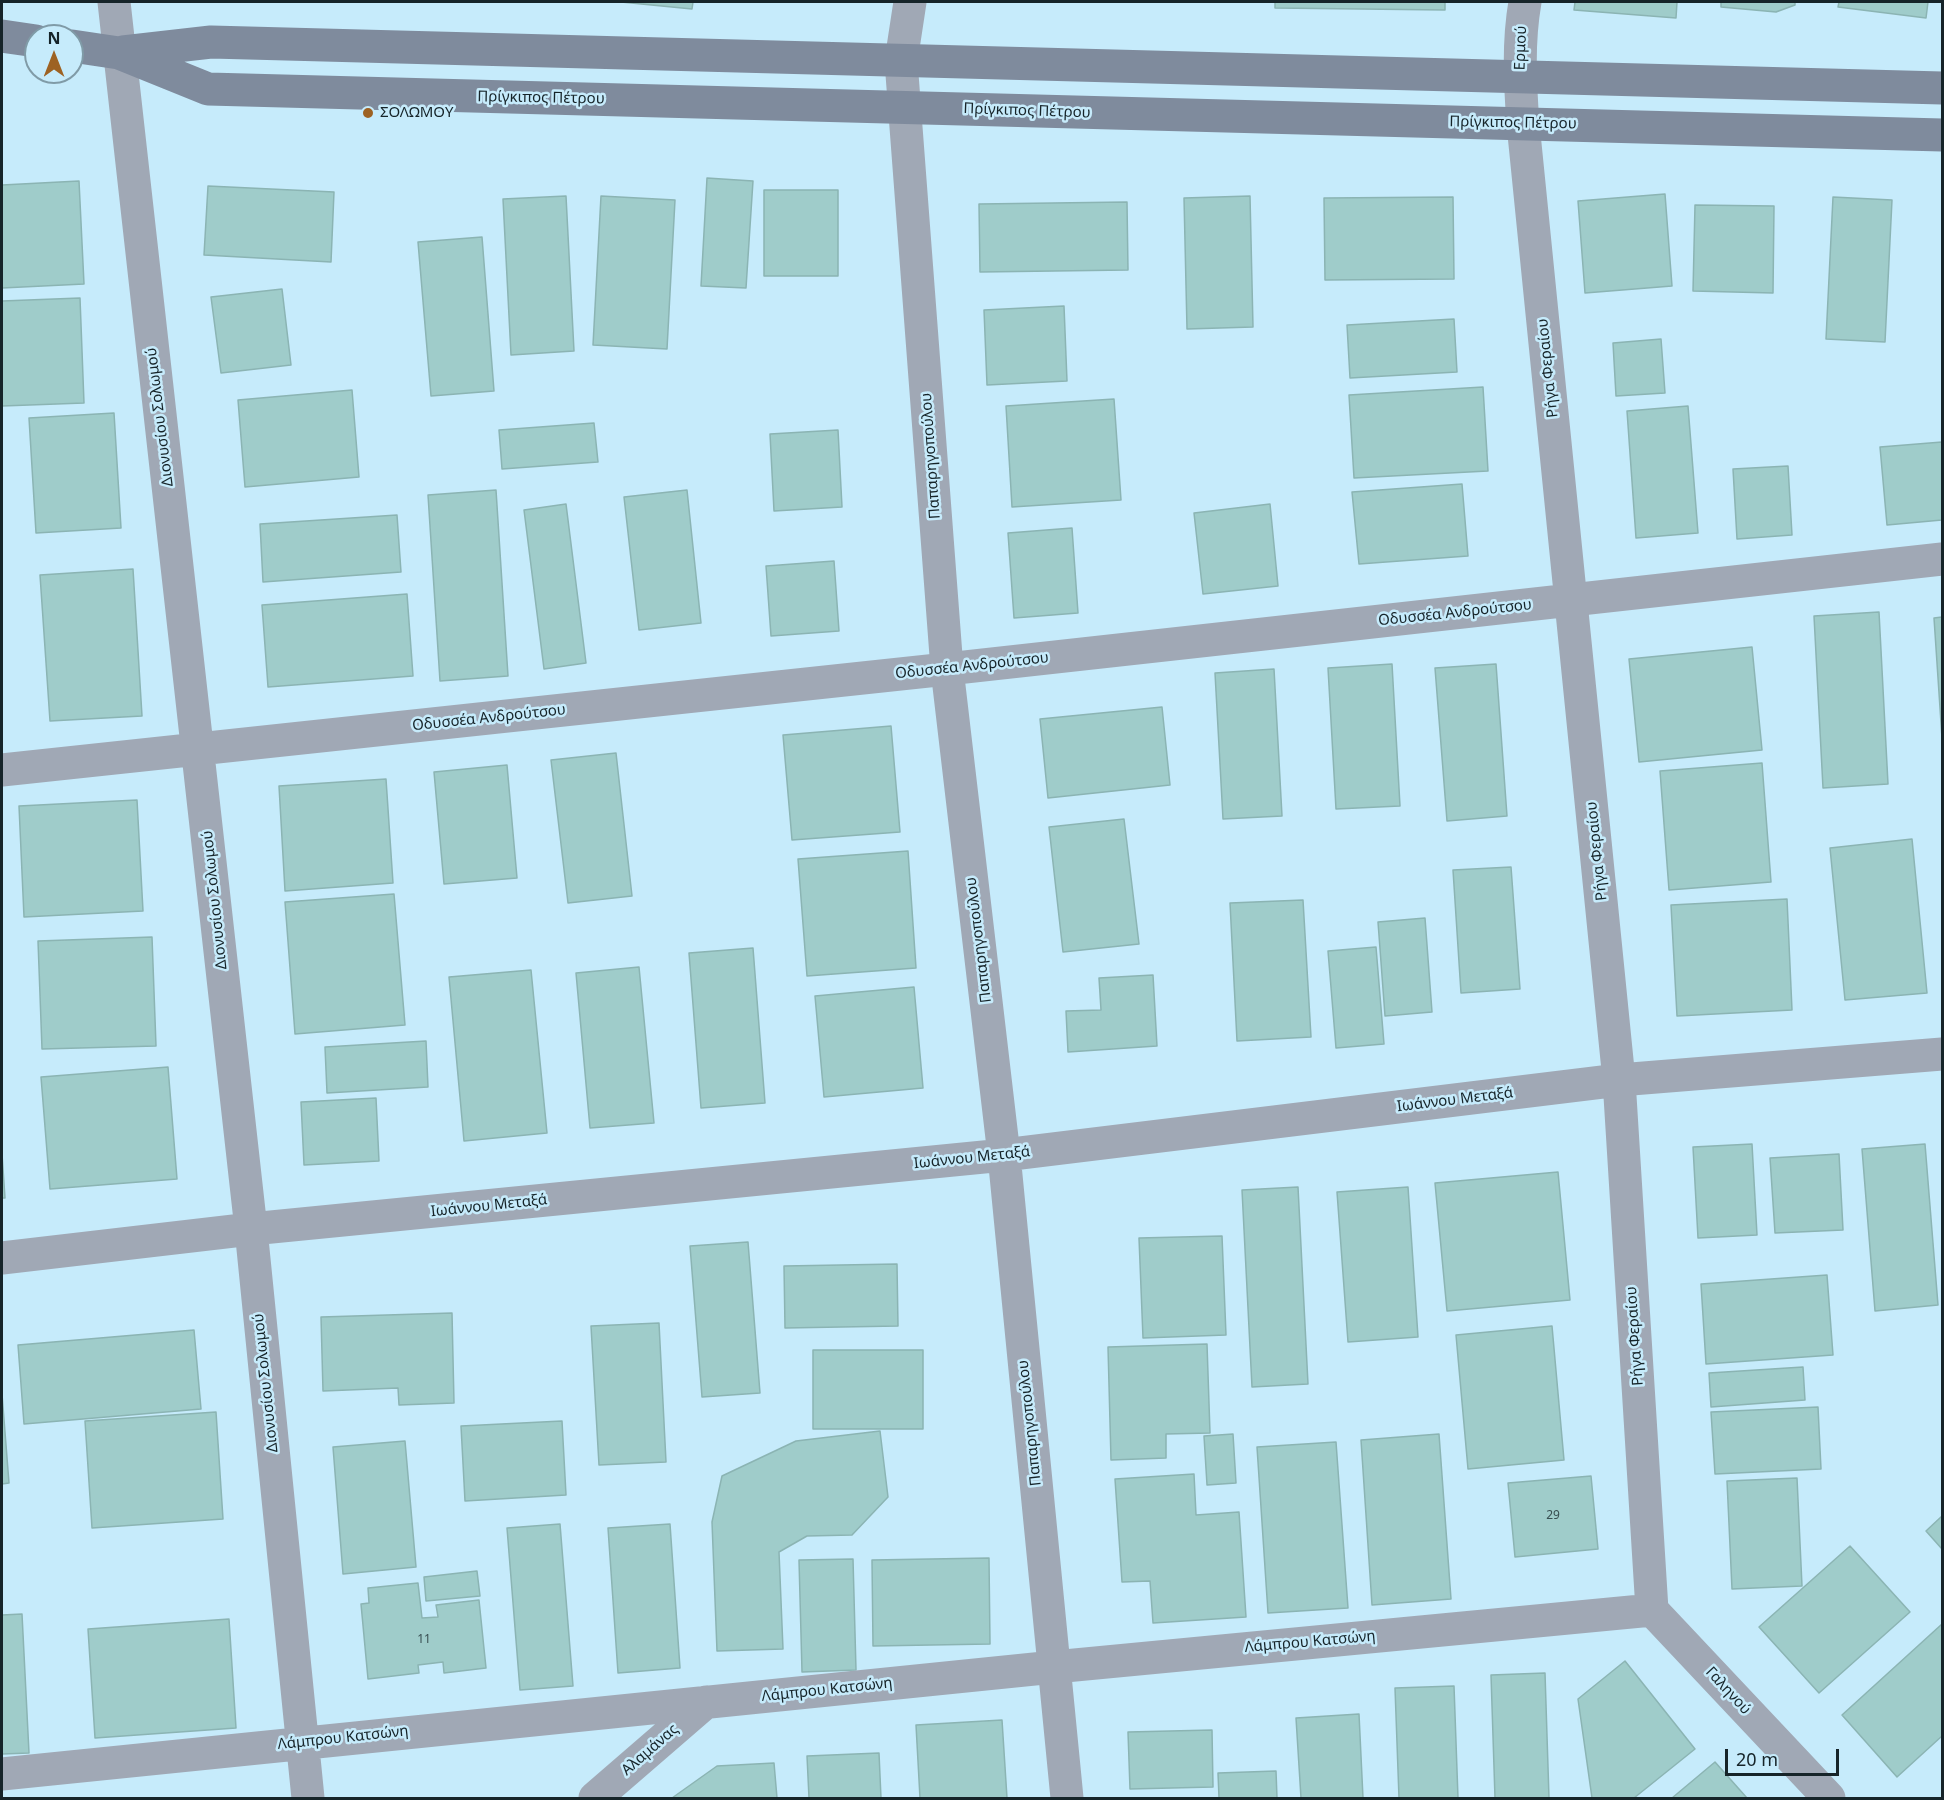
<!DOCTYPE html>
<html>
<head>
<meta charset="utf-8">
<style>
	body { margin:0 }
	#map { position:relative; width:1944px; height:1800px; overflow:hidden; background:#c6ebfb; font-family:"Noto Sans",sans-serif }
	canvas { display:block }
	.frame { position:absolute; inset:0; border:3px solid #162429; pointer-events:none }
	.north { position:absolute; left:24px; top:24px; width:60px; height:60px; box-sizing:border-box; background:#c6ebfb; border:2px solid #809ba7; border-radius:50%; rotate:0deg; font-size:16px; font-weight:700; line-height:24px; text-align:center; color:#162429 }
	.north::after { content:''; display:block; margin:auto; width:21px; height:27px; background:#9d6223; clip-path:polygon(50% 0,100% 100%,50% 72%,0 100%) }
	.scale { position:absolute; left:1725px; top:1749px; width:114px; height:27px; box-sizing:border-box; border:3px solid #162429; border-top:0; padding-left:8px; font-size:18px; line-height:21px; white-space:nowrap; color:#162429; -webkit-text-stroke:4px #c6ebfb; paint-order:stroke }
</style>
</head>
<body>
<div id="map">
<canvas width="1944" height="1800"></canvas>
<div class="frame"></div>
<div class="north">N</div>
<div class="scale">20 m</div>
</div>
<script>
const context = document.querySelector('canvas').getContext('2d');
context.lineJoin = 'round';
function paint(path, color) { context.fillStyle = color; context.fill(path, 'evenodd'); }
function stroke(path, color, width, dash) { context.strokeStyle = color; context.lineWidth = width; context.lineCap = dash ? 'butt' : 'round'; context.setLineDash(dash || []); context.stroke(path); }
function drawText(font, color, halo, rows, align = 'center') {
  context.font = font + ' "Noto Sans",sans-serif'; context.lineWidth = 5; context.setLineDash([]); context.textBaseline = 'middle'; context.strokeStyle = halo; context.fillStyle = color; for (const [text, x, y, turn = 0] of rows) {
    context.save(); context.translate(x, y); context.rotate((+turn || 0) * Math.PI / 180); context.textAlign = isNaN(turn) ? turn : align; if (halo) context.strokeText(text, 0, 0); context.fillText(text, 0, 0); context.restore();
  }
}
const building = new Path2D(`
	M 621,2 L 693,2 L 692,9 Z
	M 1275,2 L 1445,2 L 1445,10 L 1275,8 Z
	M 1575,2 L 1677,2 L 1676,18 L 1574,10 Z
	M 1721,2 L 1795,2 L 1795,5 L 1776,12 L 1721,7 Z
	M 1839,2 L 1928,2 L 1926,18 L 1838,7 Z
	M 707,178 L 753,181 L 746,288 L 701,286 Z
	M 79,181 L 84,284 L 2,288 L 2,185 Z
	M 208,186 L 334,192 L 331,262 L 204,255 Z
	M 764,190 L 838,190 L 838,276 L 764,276 Z
	M 1665,194 L 1672,286 L 1585,293 L 1578,201 Z
	M 566,196 L 574,351 L 511,355 L 503,199 Z
	M 601,196 L 675,200 L 667,349 L 593,345 Z
	M 1250,196 L 1253,327 L 1187,329 L 1184,198 Z
	M 1453,197 L 1454,279 L 1325,280 L 1324,198 Z
	M 1833,197 L 1892,200 L 1885,342 L 1826,339 Z
	M 1127,202 L 1128,270 L 980,272 L 979,204 Z
	M 1695,205 L 1774,206 L 1773,293 L 1693,291 Z
	M 482,237 L 494,391 L 431,396 L 418,242 Z
	M 282,289 L 291,365 L 221,373 L 211,297 Z
	M 80,298 L 84,403 L 2,406 L 2,301 Z
	M 1064,306 L 1067,381 L 987,385 L 984,310 Z
	M 1454,319 L 1457,372 L 1350,378 L 1347,325 Z
	M 1661,339 L 1665,393 L 1616,396 L 1613,343 Z
	M 1483,387 L 1488,471 L 1354,478 L 1349,395 Z
	M 352,390 L 359,477 L 245,487 L 238,400 Z
	M 1114,399 L 1121,500 L 1012,507 L 1006,406 Z
	M 1688,406 L 1698,533 L 1636,538 L 1627,411 Z
	M 114,413 L 121,528 L 36,533 L 29,418 Z
	M 594,423 L 598,462 L 502,469 L 499,430 Z
	M 838,430 L 842,507 L 774,511 L 770,434 Z
	M 1942,442 L 1942,520 L 1887,525 L 1880,447 Z
	M 1788,466 L 1792,535 L 1737,539 L 1733,469 Z
	M 1462,484 L 1468,556 L 1359,564 L 1352,492 Z
	M 496,490 L 508,676 L 440,681 L 428,495 Z
	M 687,490 L 701,623 L 639,630 L 624,497 Z
	M 566,504 L 586,663 L 544,669 L 524,510 Z
	M 1270,504 L 1278,586 L 1203,594 L 1194,513 Z
	M 397,515 L 401,572 L 263,582 L 260,524 Z
	M 1072,528 L 1078,613 L 1014,618 L 1008,533 Z
	M 834,561 L 839,631 L 771,636 L 766,566 Z
	M 133,569 L 142,716 L 50,721 L 40,575 Z
	M 407,594 L 413,676 L 268,687 L 262,605 Z
	M 1879,612 L 1888,784 L 1823,788 L 1814,616 Z
	M 1942,617 L 1942,738 L 1934,618 Z
	M 1752,647 L 1762,750 L 1639,762 L 1629,659 Z
	M 1392,664 L 1400,806 L 1336,809 L 1328,668 Z
	M 1496,664 L 1507,816 L 1447,821 L 1435,668 Z
	M 1274,669 L 1282,816 L 1223,819 L 1215,673 Z
	M 1162,707 L 1170,785 L 1048,798 L 1040,719 Z
	M 891,726 L 900,832 L 792,840 L 783,735 Z
	M 616,753 L 632,896 L 568,903 L 551,760 Z
	M 1762,763 L 1771,882 L 1669,890 L 1660,771 Z
	M 507,765 L 517,878 L 444,884 L 434,772 Z
	M 386,779 L 393,883 L 285,891 L 279,786 Z
	M 137,800 L 143,911 L 24,917 L 19,806 Z
	M 1124,819 L 1139,944 L 1063,952 L 1049,827 Z
	M 1912,839 L 1927,993 L 1845,1000 L 1830,848 Z
	M 908,851 L 916,968 L 807,976 L 798,859 Z
	M 1511,867 L 1520,989 L 1461,993 L 1453,870 Z
	M 394,894 L 405,1025 L 295,1034 L 285,902 Z
	M 1787,899 L 1792,1010 L 1677,1016 L 1671,905 Z
	M 1303,900 L 1311,1037 L 1237,1041 L 1230,903 Z
	M 1425,918 L 1432,1012 L 1385,1016 L 1378,922 Z
	M 152,937 L 156,1046 L 42,1049 L 38,941 Z
	M 1376,947 L 1384,1044 L 1336,1048 L 1328,951 Z
	M 753,948 L 765,1103 L 701,1108 L 689,953 Z
	M 639,967 L 654,1123 L 590,1128 L 576,973 Z
	M 531,970 L 547,1133 L 464,1141 L 449,977 Z
	M 1153,975 L 1157,1046 L 1068,1052 L 1066,1011 L 1101,1010 L 1099,978 Z
	M 914,987 L 923,1088 L 824,1097 L 815,996 Z
	M 426,1041 L 428,1087 L 327,1093 L 325,1047 Z
	M 168,1067 L 177,1179 L 50,1189 L 41,1077 Z
	M 376,1098 L 379,1161 L 304,1165 L 301,1102 Z
	M 1752,1144 L 1757,1235 L 1698,1238 L 1693,1147 Z
	M 1925,1144 L 1938,1305 L 1875,1311 L 1862,1149 Z
	M 2,1154 L 5,1198 L 2,1198 Z
	M 1839,1154 L 1843,1230 L 1775,1233 L 1770,1158 Z
	M 1558,1172 L 1570,1300 L 1447,1311 L 1435,1183 Z
	M 1298,1187 L 1308,1384 L 1252,1387 L 1242,1190 Z
	M 1408,1187 L 1418,1337 L 1348,1342 L 1337,1192 Z
	M 1222,1236 L 1226,1335 L 1143,1338 L 1139,1238 Z
	M 748,1242 L 760,1393 L 702,1397 L 690,1246 Z
	M 897,1264 L 898,1326 L 785,1328 L 784,1266 Z
	M 1827,1275 L 1833,1355 L 1706,1364 L 1701,1284 Z
	M 452,1313 L 454,1403 L 399,1405 L 398,1388 L 323,1391 L 321,1317 Z
	M 659,1323 L 666,1462 L 599,1465 L 591,1326 Z
	M 1552,1326 L 1564,1460 L 1468,1469 L 1456,1335 Z
	M 194,1330 L 201,1409 L 24,1424 L 18,1345 Z
	M 1207,1344 L 1210,1433 L 1166,1434 L 1166,1458 L 1111,1460 L 1108,1347 Z
	M 813,1350 L 923,1350 L 923,1429 L 813,1429 Z
	M 1803,1367 L 1805,1400 L 1711,1407 L 1709,1373 Z
	M 2,1394 L 9,1483 L 2,1484 Z
	M 1818,1407 L 1821,1469 L 1715,1474 L 1711,1412 Z
	M 216,1412 L 223,1519 L 92,1528 L 85,1421 Z
	M 562,1421 L 566,1495 L 465,1501 L 461,1426 Z
	M 880,1431 L 888,1497 L 852,1535 L 807,1536 L 779,1552 L 783,1649 L 717,1651 L 712,1522 L 722,1476 L 796,1441 Z
	M 1233,1434 L 1236,1483 L 1207,1485 L 1204,1436 Z
	M 1439,1434 L 1451,1599 L 1372,1605 L 1361,1440 Z
	M 405,1441 L 416,1567 L 343,1574 L 333,1447 Z
	M 1336,1442 L 1348,1608 L 1268,1613 L 1257,1447 Z
	M 1194,1474 L 1196,1515 L 1239,1512 L 1246,1617 L 1153,1623 L 1150,1581 L 1122,1582 L 1115,1479 Z
	M 1591,1476 L 1598,1549 L 1515,1557 L 1508,1483 Z
	M 1797,1478 L 1802,1586 L 1732,1589 L 1727,1481 Z
	M 1942,1516 L 1942,1549 L 1926,1531 Z
	M 560,1524 L 573,1686 L 520,1690 L 507,1528 Z
	M 670,1524 L 680,1668 L 618,1673 L 608,1528 Z
	M 1850,1546 L 1910,1612 L 1819,1693 L 1759,1627 Z
	M 989,1558 L 990,1644 L 873,1646 L 872,1560 Z
	M 853,1559 L 856,1670 L 802,1672 L 799,1560 Z
	M 477,1571 L 480,1596 L 426,1601 L 424,1577 Z
	M 418,1583 L 422,1618 L 438,1617 L 436,1605 L 479,1600 L 486,1668 L 444,1673 L 443,1662 L 418,1665 L 419,1673 L 368,1679 L 361,1604 L 369,1603 L 368,1588 Z
	M 22,1614 L 29,1753 L 2,1754 L 2,1615 Z
	M 229,1619 L 236,1728 L 95,1738 L 88,1629 Z
	M 1942,1624 L 1942,1736 L 1897,1777 L 1842,1715 Z
	M 1625,1661 L 1695,1749 L 1634,1798 L 1592,1798 L 1578,1699 Z
	M 1545,1673 L 1549,1798 L 1495,1798 L 1491,1675 Z
	M 1454,1686 L 1458,1798 L 1399,1798 L 1395,1688 Z
	M 1359,1714 L 1363,1798 L 1301,1798 L 1296,1718 Z
	M 1002,1720 L 1007,1798 L 920,1798 L 916,1725 Z
	M 1212,1730 L 1213,1787 L 1130,1789 L 1128,1732 Z
	M 879,1753 L 881,1798 L 809,1798 L 807,1756 Z
	M 1715,1762 L 1747,1798 L 1672,1798 Z
	M 774,1763 L 777,1798 L 672,1798 L 717,1766 Z
	M 1276,1771 L 1277,1798 L 1219,1798 L 1218,1773 Z`);
paint(building, '#9fccca');
stroke(building, '#8bb4b3', 1.5);
stroke(new Path2D(`
	M 114,2 L 251,1229 L 308,1798
	M 910,2 L 901,61 L 947,669 L 1004,1155 L 1067,1798
	M 1525,2 C 1518,42 1520,83 1523,124 L 1619,1080 L 1652,1610
	M 2,770 L 947,669 L 1942,559
	M 2,1258 L 251,1229 L 1004,1155 L 1619,1080 L 1942,1054
	M 1652,1610 L 1829,1798
	M 2,1774 L 1054,1667 L 1652,1610
	M 595,1798 L 706,1702`), '#a0a8b5', 33);
stroke(new Path2D(`
	M 2,36 L 36,41
	M 72,46 L 119,53 L 208,89 L 1942,135
	M 123,52 L 211,42 L 1942,88`), '#7f8b9d', 33);
for (const [x, y, r, color] of [
	[368,113,6,"#9d6223"]
]) { const dot = new Path2D(); dot.arc(x, y, r, 0, 2 * Math.PI); context.fillStyle = color; context.fill(dot); stroke(dot, '#c6ebfb', 2); }
drawText('12px', '#384e51', null, [
	["29",1553,1516],
	["11",424,1640]
]);
drawText('15px', '#162429', '#c6ebfb', [
	["Ερμού",1521,48,-88],
	["Πρίγκιπος Πέτρου",541,98,1],
	["Πρίγκιπος Πέτρου",1027,111,2],
	["Πρίγκιπος Πέτρου",1513,123,1],
	["Ρήγα Φεραίου",1548,368,-96],
	["Διονυσίου Σολωμού",160,417,-97],
	["Παπαρηγοπούλου",931,456,-94],
	["Οδυσσέα Ανδρούτσου",1455,613,-6],
	["Οδυσσέα Ανδρούτσου",972,666,-6],
	["Οδυσσέα Ανδρούτσου",489,718,-6],
	["Ρήγα Φεραίου",1597,851,-96],
	["Διονυσίου Σολωμού",215,900,-96],
	["Παπαρηγοπούλου",979,940,-97],
	["Ιωάννου Μεταξά",1455,1100,-7],
	["Ιωάννου Μεταξά",972,1158,-6],
	["Ιωάννου Μεταξά",489,1206,-6],
	["Ρήγα Φεραίου",1635,1336,-94],
	["Διονυσίου Σολωμού",266,1383,-96],
	["Παπαρηγοπούλου",1030,1423,-96],
	["Λάμπρου Κατσώνη",1310,1642,-5],
	["Λάμπρου Κατσώνη",827,1690,-6],
	["Γαληνού",1728,1691,47],
	["Λάμπρου Κατσώνη",343,1738,-6],
	["Αλαμάνας",650,1750,-41]
]);
drawText('15px', '#162429', '#c6ebfb', [
	["ΣΟΛΩΜΟΥ",380,113]
], 'left');
</script>
</body>
</html>
